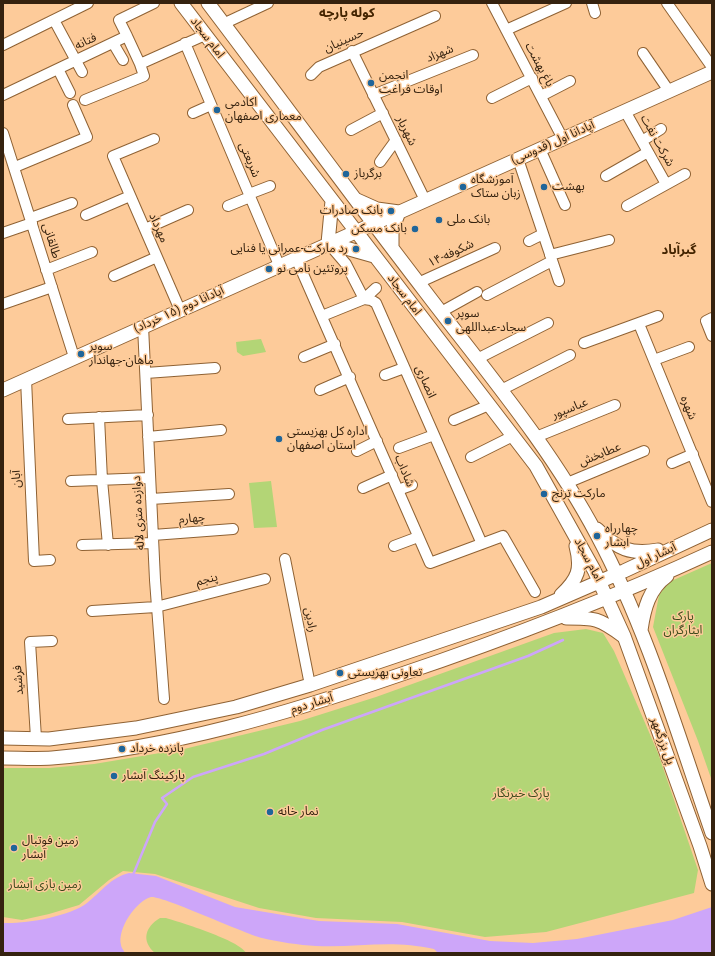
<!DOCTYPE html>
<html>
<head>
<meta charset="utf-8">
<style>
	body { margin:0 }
	#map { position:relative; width:715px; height:956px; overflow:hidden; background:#fdcb9a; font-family:"Roboto Condensed",sans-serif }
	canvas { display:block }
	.frame { position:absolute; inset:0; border:4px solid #35220f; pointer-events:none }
</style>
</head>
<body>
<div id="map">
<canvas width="715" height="956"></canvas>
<div class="frame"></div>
</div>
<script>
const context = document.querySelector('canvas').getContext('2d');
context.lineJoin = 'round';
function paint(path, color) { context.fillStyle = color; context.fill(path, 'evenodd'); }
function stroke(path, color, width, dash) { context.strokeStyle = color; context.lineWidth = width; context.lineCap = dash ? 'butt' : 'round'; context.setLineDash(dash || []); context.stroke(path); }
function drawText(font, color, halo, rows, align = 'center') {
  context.font = font + ' "Roboto Condensed","Noto Sans Arabic",sans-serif'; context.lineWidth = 3; context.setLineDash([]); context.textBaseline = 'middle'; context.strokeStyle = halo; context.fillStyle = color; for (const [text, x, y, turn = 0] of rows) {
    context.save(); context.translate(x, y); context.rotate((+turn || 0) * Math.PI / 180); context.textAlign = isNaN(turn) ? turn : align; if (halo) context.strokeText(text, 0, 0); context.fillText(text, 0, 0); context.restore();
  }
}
paint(new Path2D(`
	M 261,339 L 266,352 L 243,356 L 237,352 L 236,342 Z
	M 271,481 L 277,527 L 254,528 L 249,483 Z
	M 712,563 L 712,781 L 698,741 L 653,627 L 659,595 L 669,582 Z
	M 586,629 L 603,633 L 614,651 L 658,753 L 698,870 L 694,893 L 546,932 L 485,937 L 402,922 L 316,918 L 259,908 L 155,874 L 123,871 L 109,880 L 79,905 L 49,914 L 22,920 L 3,917 L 3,768 L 49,768 L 94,764 L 184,749 L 300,721 L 376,697 L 554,633 Z
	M 160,918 L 166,918 C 180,922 241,941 246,953 L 155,953 C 141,941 145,927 160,918 Z`), '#b3d576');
paint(new Path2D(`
	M 129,873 L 156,876 L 235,907 L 319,921 L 397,924 L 490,941 L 533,943 L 577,939 L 673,920 L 712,907 L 712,953 L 438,953 L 434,949 C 390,939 358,948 316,946 C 299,945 279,942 262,938 C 243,933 161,895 151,897 C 136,901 117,929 121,945 C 121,947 124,951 125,953 L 3,953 L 3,923 C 25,924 68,917 87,903 C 100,893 111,877 129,873 Z`), '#cda6f9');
stroke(new Path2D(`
	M 133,875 L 155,822 L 167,804 L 162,798 L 193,777 L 264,754 L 322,730 L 528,656 L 563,640`), '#cda6f9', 2.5);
const minor = new Path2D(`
	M 492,3 L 563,139
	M 592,3 L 595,13
	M 667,3 L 712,67
	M 54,20 L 82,72
	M 223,24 L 268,3
	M 506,30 L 566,3
	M 127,36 L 140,64
	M 113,43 L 123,60
	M 185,43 L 279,265
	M 3,45 L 88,3
	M 352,51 L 425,200
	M 643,53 L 669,91
	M 58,69 L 70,93
	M 311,75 L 319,67 L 435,16
	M 3,95 L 127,36 L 119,20 L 154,3
	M 373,95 L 473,55
	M 541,96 L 570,81
	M 492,98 L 532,78
	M 85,100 L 144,76 L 140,64 L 205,35
	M 625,111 L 666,184
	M 193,113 L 211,105
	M 351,130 L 383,113
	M 3,133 L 74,357
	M 154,139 L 113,156 L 180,310
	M 642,141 L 661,129
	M 540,149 L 565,205
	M 518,159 L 559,281
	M 380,162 L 396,140
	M 15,167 L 87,137 L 73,105
	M 606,176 L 648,152
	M 249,194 L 270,186
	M 228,206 L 250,197
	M 627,206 L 685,174
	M 86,215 L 130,196
	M 31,218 L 72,203
	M 145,229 L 188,210
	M 3,233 L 32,223
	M 529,241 L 543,234
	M 328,243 L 346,264 L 364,299 L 371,300 L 376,303 L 482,544
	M 550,255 L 609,240
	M 296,258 L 430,563 L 503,536 L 535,592
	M 46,270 L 92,252
	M 114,276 L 157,257
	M 418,283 L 495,248
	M 487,295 L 552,261
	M 3,304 L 52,287
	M 441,312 L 477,292
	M 322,316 L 364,299 L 376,288
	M 712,318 L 706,321 L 712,336
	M 639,324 L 712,502
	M 143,326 L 155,580 L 164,699
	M 584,343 L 658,316
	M 304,357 L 335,344
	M 477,359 L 548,323
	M 654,360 L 689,347
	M 146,373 L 215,368
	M 385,375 L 404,368
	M 26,379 L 34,561 L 50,560
	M 320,390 L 350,377
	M 501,390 L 570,355
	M 99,417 L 102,480 L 108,545
	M 68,419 L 148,415
	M 454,420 L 489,405
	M 148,437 L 221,430
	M 536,437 L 615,405
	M 399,448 L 434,435
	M 357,451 L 377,441
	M 471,457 L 513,436
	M 672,463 L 693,454
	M 71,481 L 150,478
	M 567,483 L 644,451
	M 363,488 L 392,475
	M 398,490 L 412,485
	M 151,499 L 229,494
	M 153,535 L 233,529
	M 82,545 L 153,543
	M 394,546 L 418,537
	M 285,559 L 310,685
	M 92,611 L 156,607 L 265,579
	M 36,738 L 30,642 L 52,641`);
const major = new Path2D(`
	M 181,3 L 536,466 L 594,570 L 624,636 L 700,846 L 712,884
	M 208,3 C 280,98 351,195 424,290 C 484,369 550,446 597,535 C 647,629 677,732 712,833
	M 357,200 L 377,209 L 399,212
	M 332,201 L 328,243 L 374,256
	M 392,248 L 392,230 L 399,212
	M 3,390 L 712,72
	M 597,529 C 617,549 631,555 658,550
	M 561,595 C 578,579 582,569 576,546
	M 566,618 C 595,618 599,618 623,636
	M 641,630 C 644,609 649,589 667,576
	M 3,738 L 49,739 L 136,728 L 236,707 L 310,685 L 541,607 L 624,571 L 712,530
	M 3,758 C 19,758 36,759 52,758 C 171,748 286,714 399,675 C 506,639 610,599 712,552`);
stroke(minor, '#8f6234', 12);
stroke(major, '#8f6234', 15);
stroke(minor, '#fff', 10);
stroke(major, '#fff', 13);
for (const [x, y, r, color] of [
	[371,83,4,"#1f659a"],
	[217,110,4,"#1f659a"],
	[346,174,4,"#1f659a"],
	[463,187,4,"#1f659a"],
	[544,187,4,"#1f659a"],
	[391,211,4,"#1f659a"],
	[439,220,4,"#1f659a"],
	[415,229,4,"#1f659a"],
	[356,249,4,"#1f659a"],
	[269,269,4,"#1f659a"],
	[448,321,4,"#1f659a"],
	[81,354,4,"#1f659a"],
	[279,439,4,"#1f659a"],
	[544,494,4,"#1f659a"],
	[597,536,4,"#1f659a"],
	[340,673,4,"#1f659a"],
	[122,749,4,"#1f659a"],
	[114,776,4,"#1f659a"],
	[270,812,4,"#1f659a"],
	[14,848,4,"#1f659a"]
]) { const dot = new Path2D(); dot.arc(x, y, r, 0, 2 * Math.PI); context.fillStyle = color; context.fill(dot); stroke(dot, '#fdcb9a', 1.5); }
drawText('12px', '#35220f', '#fdcb9a', [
	["امام سجاد",207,38,53],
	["حسینیان",344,41,-24],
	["فتانه",86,42,-25],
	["شهزاد",440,54,-22],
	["باغ بهشت",539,65,62],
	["شهریار",406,131,64],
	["شرکت نفت",657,141,61],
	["آپادانا اول (قدوسی)",553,143,-24],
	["شریعتی",249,160,67],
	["مهرداد",158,228,66],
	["طالقانی",51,241,73],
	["۱۴-شکوفه",451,254,-25],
	["امام سجاد",404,295,53],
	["آپادانا دوم (۱۵ خرداد)",179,310,-24],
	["انصاری",425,382,66],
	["شهره",688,408,67],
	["عباسپور",570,409,-22],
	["عطابخش",600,455,-22],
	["شاداب",404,471,67],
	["آبان",17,479,-92],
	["دوازده متری لاله",139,513,-93],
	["چهارم",192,519,-5],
	["آبشار اول",656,556,-25],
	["امام سجاد",588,560,62],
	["پنجم",207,580,-15],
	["رادین",310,620,79],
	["فرشید",19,680,-94],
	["آبشار دوم",312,704,-17],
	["پل بزرگمهر",662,741,70]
]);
drawText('12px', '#35220f', '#fdcb9a', [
	["انجمن",379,76],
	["اوقات فراغت",379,90],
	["اکادمی",225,103],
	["معماری اصفهان",225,117],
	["برگرباز",354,174],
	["آموزشگاه",471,180],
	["زبان ستاک",471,194],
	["بهشت",552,187],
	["بانک صادرات",383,211,"right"],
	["بانک ملی",447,220],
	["بانک مسکن",407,229,"right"],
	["رد مارکت-عمرانی یا فنایی",348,249,"right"],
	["پروتئین نامی نو",277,269],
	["سوپر",456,314],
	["سجاد-عبداللهی",456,328],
	["سوپر",89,347],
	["ماهان-جهاندار",89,361],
	["اداره کل بهزیستی",287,432],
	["استان اصفهان",287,446],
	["مارکت ترنج",552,494],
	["چهارراه",605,529],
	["آبشار",605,543],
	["تعاونی بهزیستی",348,673],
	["پانزده خرداد",130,749],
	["پارکینگ آبشار",122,776],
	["نمار خانه",278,812],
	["زمین فوتبال",22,841],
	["آبشار",22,855]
], 'left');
drawText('12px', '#384819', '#fdcb9a', [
	["پارک",683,617],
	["ایثارگران",683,631],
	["پارک خبرنگار",521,794],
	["زمین بازی آبشار",45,885]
]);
drawText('bold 13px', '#432400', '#fdcb9a', [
	["کوله پارچه",347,14],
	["گبرآباد",679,251]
]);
</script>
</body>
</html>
